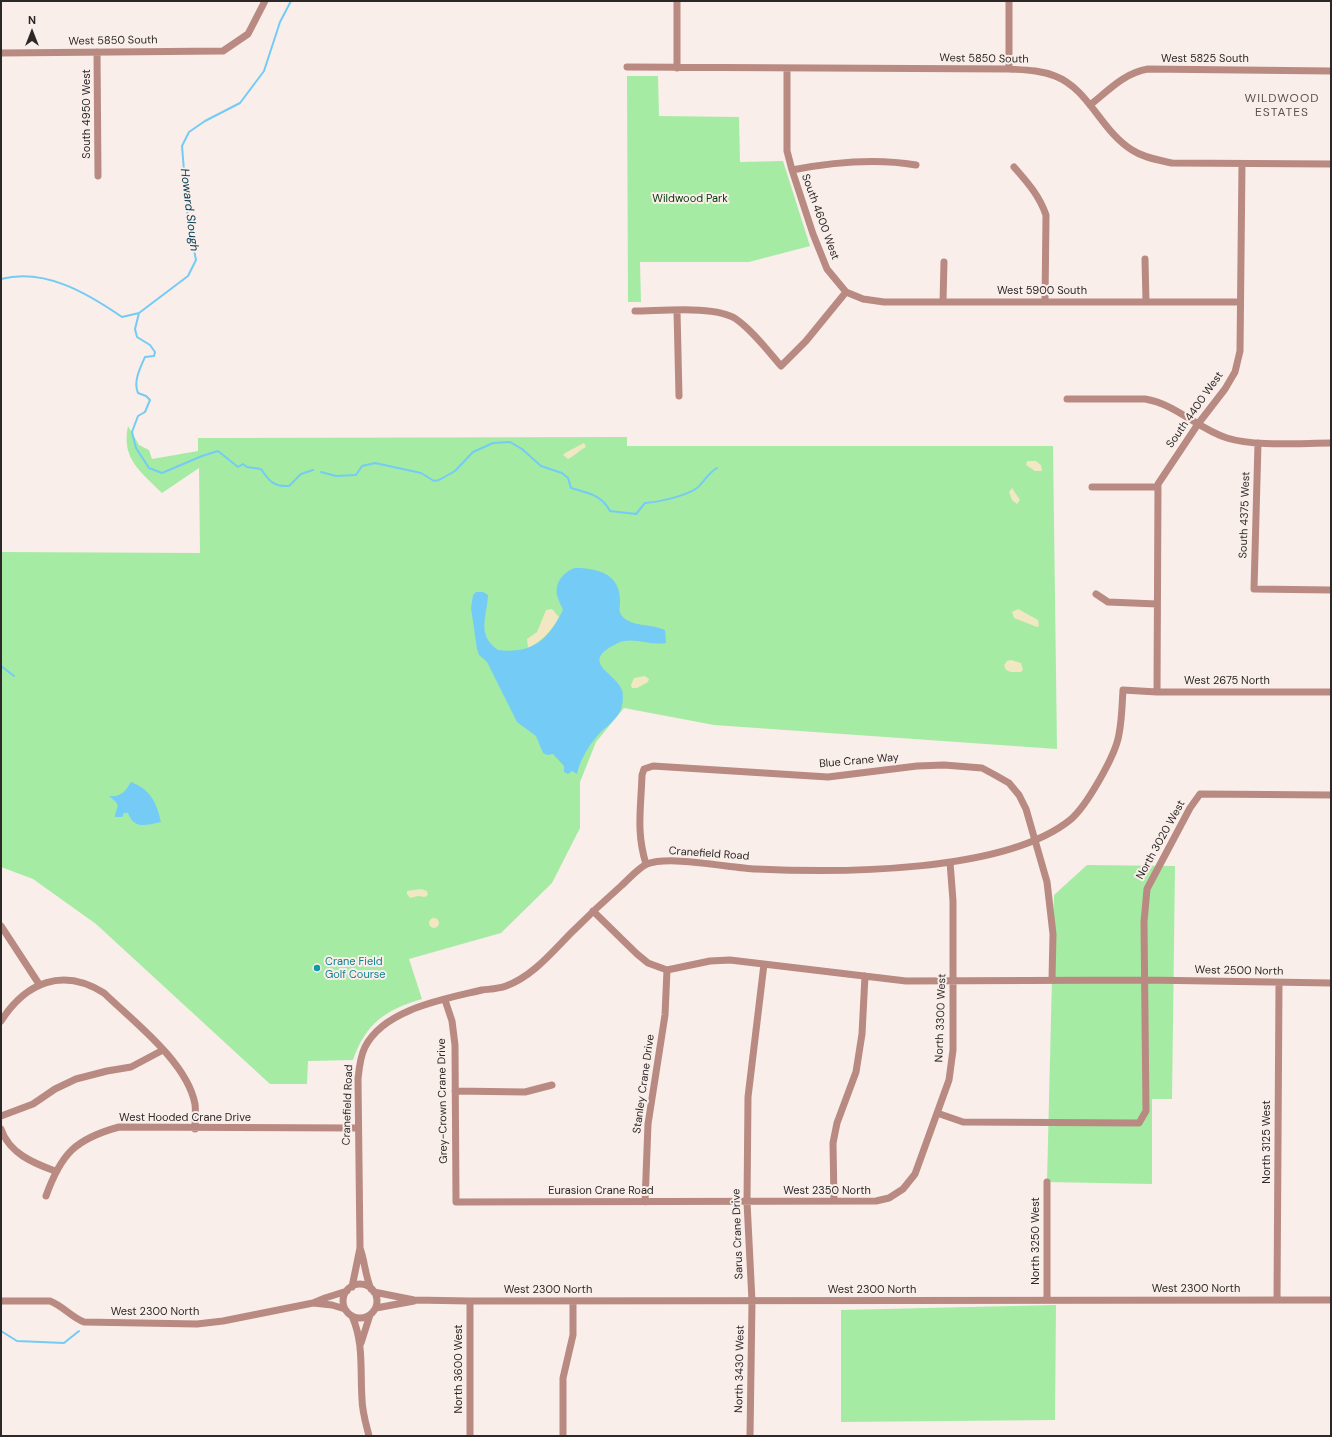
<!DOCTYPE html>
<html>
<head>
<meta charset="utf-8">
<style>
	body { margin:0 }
	#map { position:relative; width:1332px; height:1437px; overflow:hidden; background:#f9eeea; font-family:"DM Sans",sans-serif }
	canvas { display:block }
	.frame { position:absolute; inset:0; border:2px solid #2c2827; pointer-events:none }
	.north { position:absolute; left:12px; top:12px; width:40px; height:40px; -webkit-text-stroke:3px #f9eeea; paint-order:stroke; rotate:0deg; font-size:11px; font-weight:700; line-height:16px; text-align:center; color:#2c2827 }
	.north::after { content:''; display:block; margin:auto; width:14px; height:18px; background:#2c2827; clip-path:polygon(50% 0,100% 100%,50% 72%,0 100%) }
</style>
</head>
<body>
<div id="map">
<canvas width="1332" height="1437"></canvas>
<div class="frame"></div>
<div class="north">N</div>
</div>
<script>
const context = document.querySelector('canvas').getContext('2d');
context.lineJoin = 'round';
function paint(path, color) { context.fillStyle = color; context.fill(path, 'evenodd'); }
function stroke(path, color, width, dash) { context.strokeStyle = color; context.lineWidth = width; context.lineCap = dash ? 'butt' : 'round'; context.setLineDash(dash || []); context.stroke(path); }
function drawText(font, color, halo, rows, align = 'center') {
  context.font = font + ' "DM Sans",sans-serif'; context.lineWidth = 4; context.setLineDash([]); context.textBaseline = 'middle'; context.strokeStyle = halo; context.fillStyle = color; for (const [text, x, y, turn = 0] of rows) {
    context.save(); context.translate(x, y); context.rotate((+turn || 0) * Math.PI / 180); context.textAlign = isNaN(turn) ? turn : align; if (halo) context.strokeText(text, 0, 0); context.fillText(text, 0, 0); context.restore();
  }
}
paint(new Path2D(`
	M 627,76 L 658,76 L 659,116 L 739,117 L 740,162 L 783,161 L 810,246 L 749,262 L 640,262 L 641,302 L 628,302 Z
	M 128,426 L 139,445 L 149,450 L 152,459 L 198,451 L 198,438 L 224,438 L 627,437 L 627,446 L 1053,446 L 1057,749 L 714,725 L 624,708 L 596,742 L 580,782 L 580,828 L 552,883 L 501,933 L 409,959 L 422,999 C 385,1010 366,1023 353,1060 L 308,1061 L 307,1084 L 270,1084 L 96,924 L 33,879 L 1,867 L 1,552 L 200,553 L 199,468 L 162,493 C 141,472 121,459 128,426 Z
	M 1087,865 L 1175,866 L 1172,1099 L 1152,1099 L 1152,1184 L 1047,1182 L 1054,895 Z
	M 1,1198 L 2,1199 L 2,1297 L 1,1297 Z
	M 1056,1305 L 1055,1420 L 841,1422 L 841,1310 Z`), '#a6eba3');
paint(new Path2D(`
	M 584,443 L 586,447 C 580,450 573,457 568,459 L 563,455 L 565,453 Z
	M 1027,461 L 1036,461 L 1041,465 L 1042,471 L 1035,471 L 1026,465 Z
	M 1012,488 L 1020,500 L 1017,504 L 1012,500 L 1009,492 Z
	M 552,609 L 559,617 C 552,631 542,641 528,648 L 527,639 L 537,632 L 546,610 Z
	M 1018,609 L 1038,620 L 1039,626 L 1037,627 L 1014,618 L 1012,612 Z
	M 1011,660 L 1021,663 L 1023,670 L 1021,672 L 1011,672 L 1006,670 L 1004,665 L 1007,661 Z
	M 645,676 L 649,679 L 648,682 L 637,688 L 632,688 L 631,685 L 634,678 Z
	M 421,889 L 427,891 L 428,895 L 425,897 L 418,896 L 410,898 L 407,894 L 407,891 Z
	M429 923a5 5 0 1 1 10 0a5 5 0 1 1-10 0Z`), '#f1e7c2');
paint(new Path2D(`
	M 575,568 C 598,568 621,574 620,602 C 620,607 618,611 622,616 C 631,627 653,624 665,630 L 666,643 C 650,646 633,636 618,643 C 578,662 614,672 621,688 C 624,693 623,703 621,709 C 617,720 605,727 597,736 C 588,747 580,760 577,774 L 572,771 L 568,774 L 564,772 L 564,766 L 553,754 L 547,755 L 543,753 L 536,736 L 517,722 L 487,662 L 479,655 L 477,649 L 471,608 L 473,595 L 476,592 L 483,592 L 488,595 C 487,618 476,634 498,650 C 533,654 548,640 563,610 C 562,606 559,603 558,598 C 553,584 563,572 575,568 Z
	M 131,782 C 150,789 157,803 161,822 C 147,825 134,830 128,813 L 124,813 L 122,817 L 115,817 C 116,805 123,807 109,796 C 121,797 125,792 131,782 Z`), '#74cbf6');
stroke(new Path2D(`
	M 1,279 C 45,268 87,293 122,317 L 139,313 L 188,276 L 196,260 L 188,220 L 182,146 L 189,132 L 205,121 L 240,103 L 264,71 L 280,22 L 291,1
	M 139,313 L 135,329 L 137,337 L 150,345 L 155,352 L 154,356 L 145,357 C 140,368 133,382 138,393 L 146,396 L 150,400 L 145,412 L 138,416 L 132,432 L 136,448 L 149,468 L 162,473 L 202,456 L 218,451 L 238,467 L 243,464 L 247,467 L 261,469 C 269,481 274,487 289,486 L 301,474 L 313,470
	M 321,472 L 336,476 L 356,475 L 362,466 L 375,463 L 421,473 L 434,481 L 439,480 L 455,471 L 473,452 L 493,443 L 510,442 L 522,449 L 541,466 L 562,473 L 568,478 L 571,488 C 587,493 601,494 610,511 L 636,514 L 645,503 C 659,502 686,496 697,488 C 704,482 708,473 717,468
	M 1,666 L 14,676
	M 1,1331 L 17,1341 L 64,1343 L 79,1331`), '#74cbf6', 2);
stroke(new Path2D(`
	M 677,1 L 677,68
	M 1009,1 L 1009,69
	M 97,52 L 98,176
	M 1,53 L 223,51 L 248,34 L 265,1
	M 627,67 L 1009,69 C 1025,70 1040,70 1055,76 C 1089,89 1101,131 1132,150 C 1144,158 1159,160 1172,163 L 1331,164
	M 1090,105 C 1109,90 1124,73 1148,69 L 1331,71
	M 1014,167 C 1027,182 1039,195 1046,215 L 1045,302
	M 792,170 C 833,162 875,158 916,165
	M 1145,259 L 1146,302
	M 846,292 L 863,299 L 884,302 L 1240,302
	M 943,302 L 944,262
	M 635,311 C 660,311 716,305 736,319 C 753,331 767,350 781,366 L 806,341 L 846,292 L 827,269 L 813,234 L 792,170 L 787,151 L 787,68
	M 677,311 L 679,396
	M 1067,399 L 1145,399 C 1176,404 1198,429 1227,438 C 1255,447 1301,443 1331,443
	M 1258,443 L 1254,589 L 1331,590
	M 1092,487 L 1158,487
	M 1096,594 L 1108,602 L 1157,604
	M 1157,692 L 1158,484 L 1198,424 L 1225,389 L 1235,372 L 1240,351 L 1242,164
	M 646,864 C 636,832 641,808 642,775 L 644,769 L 653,766 L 828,777 L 917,766 L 944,765 L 982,768 L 995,775 L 1009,783 L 1019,795 L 1026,809 L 1047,882 L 1053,934 L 1052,980
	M 593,911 L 637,954 L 648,963 L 667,970 L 710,961 L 730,960 L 906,981 L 1146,980 L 1331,983
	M 1,926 L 39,984
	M 445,1000 L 452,1021 L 455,1045 L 456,1202 L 876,1201 L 889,1198 L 903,1189 L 915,1174 L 949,1080 L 953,1050 L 953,901 L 950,862
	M 1,1021 C 26,982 63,967 104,993 C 134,1022 187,1062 195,1104 C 196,1112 195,1121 195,1129
	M 455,1091 L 525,1092 L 552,1085
	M 937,1113 L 963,1122 L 1139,1123 L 1146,1111 L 1144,922 L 1147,889 L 1190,808 L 1200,794 L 1331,795
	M 1,1116 L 33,1104 L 55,1089 L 76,1079 L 107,1071 L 131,1067 L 163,1050
	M 1,1129 C 9,1153 33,1163 55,1171
	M 1047,1182 L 1047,1300
	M 46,1196 C 61,1154 75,1139 119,1127 L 357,1128
	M 834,1201 L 833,1143 L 837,1123 L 856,1072 L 862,1034 L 865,976
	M 645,1202 L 648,1124 L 665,1015 L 667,970
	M 360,1248 C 365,1262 365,1275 371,1289
	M343 1301a17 17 0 1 1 34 0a17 17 0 1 1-34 0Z
	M 352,1287 L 360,1248 L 358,1079 C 359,1069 360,1057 365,1047 C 384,1009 445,999 482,990 C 490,989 498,989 506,986 C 533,976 552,952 572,932 C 588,916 604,901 621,886 C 628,880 638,868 647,864 C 670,855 730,868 756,869 C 839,873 1004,873 1070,820 C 1086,807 1116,755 1119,734 C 1122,719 1122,705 1123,690 L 1157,692 L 1331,692
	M 374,1292 L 414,1300 L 470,1301 L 1331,1300
	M 1277,1300 L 1279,983
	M 1,1301 L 50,1301 C 63,1306 71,1317 84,1322 L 197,1324 L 223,1321 L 313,1303 L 325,1298 L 347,1291
	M 313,1303 L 332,1305 L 345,1309
	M 376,1308 L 414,1301
	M 352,1316 C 364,1343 360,1370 362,1399 C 362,1411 366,1424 369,1436
	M 361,1343 L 370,1315
	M 470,1436 L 470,1301
	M 563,1436 L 563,1378 L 573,1335 L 573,1301
	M 750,1436 L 752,1301 L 747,1202 L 748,1097 L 764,964`), '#b98a82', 7);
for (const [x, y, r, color] of [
	[317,968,4,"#0f9aa8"]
]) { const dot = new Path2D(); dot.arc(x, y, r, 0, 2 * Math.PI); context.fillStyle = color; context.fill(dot); stroke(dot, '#f9eeea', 1.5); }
drawText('11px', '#2c2827', '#f9eeea', [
	["West 5850 South",113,41,-1],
	["West 5850 South",984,59,1],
	["West 5825 South",1205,59],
	["South 4950 West",87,114,-90],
	["South 4600 West",820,217,70],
	["West 5900 South",1042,291],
	["South 4400 West",1195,410,-55],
	["South 4375 West",1245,515,-88],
	["West 2675 North",1227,681],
	["Blue Crane Way",859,761,-5],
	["North 3020 West",1161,840,-61],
	["Cranefield Road",709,854,4],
	["West 2500 North",1239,971,1],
	["North 3300 West",941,1018,-88],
	["Stanley Crane Drive",644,1084,-82],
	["Grey-Crown Crane Drive",443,1101,-91],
	["Cranefield Road",348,1105,-88],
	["West Hooded Crane Drive",185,1118],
	["North 3125 West",1267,1142,-90],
	["Eurasion Crane Road",601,1191],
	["West 2350 North",827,1191],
	["Sarus Crane Drive",738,1234,-92],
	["North 3250 West",1036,1241,-90],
	["West 2300 North",1196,1289],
	["West 2300 North",548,1290],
	["West 2300 North",872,1290],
	["West 2300 North",155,1312],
	["North 3600 West",459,1369,-90],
	["North 3430 West",740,1369,-89]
]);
drawText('11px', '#023906', '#f9eeea', [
	["Wildwood Park",690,199]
]);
drawText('11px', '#0d838f', '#f9eeea', [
	["Crane Field",325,962],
	["Golf Course",325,975]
], 'left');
context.letterSpacing = '1px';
drawText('12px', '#5b524e', '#f9eeea', [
	["WILDWOOD",1282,99],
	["ESTATES",1282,113]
]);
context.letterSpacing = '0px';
drawText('italic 12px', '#03394f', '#f9eeea', [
	["Howard Slough",189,210,83]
]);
</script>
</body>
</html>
